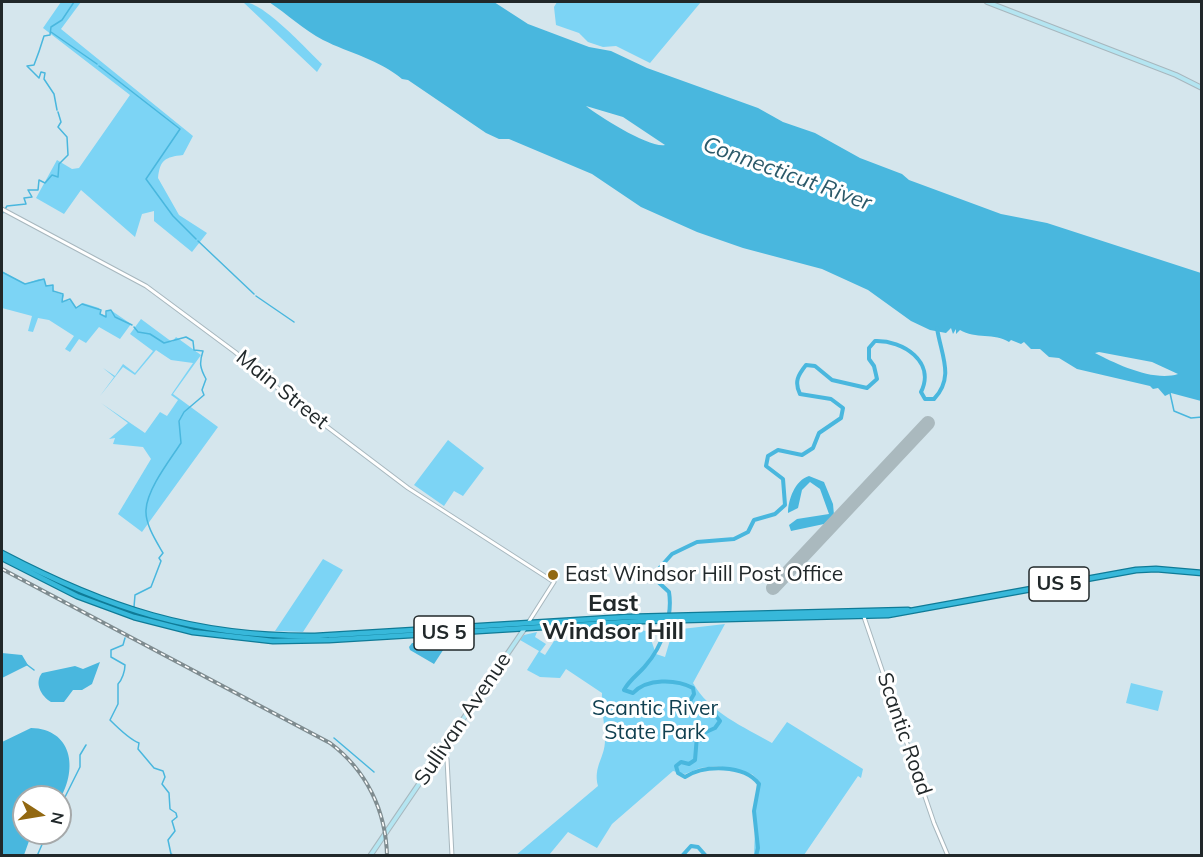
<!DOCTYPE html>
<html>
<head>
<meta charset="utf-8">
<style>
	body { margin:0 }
	#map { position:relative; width:1203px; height:857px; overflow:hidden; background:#d5e6ed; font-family:Mulish,sans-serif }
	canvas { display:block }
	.frame { position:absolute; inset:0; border:3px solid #21282a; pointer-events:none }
	.north { position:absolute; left:12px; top:785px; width:60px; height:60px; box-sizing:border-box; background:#fff; border:2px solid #a6a9aa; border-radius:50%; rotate:102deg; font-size:16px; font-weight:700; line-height:24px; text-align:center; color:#21282a }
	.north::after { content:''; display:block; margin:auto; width:21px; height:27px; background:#926811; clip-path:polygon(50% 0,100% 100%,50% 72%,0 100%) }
</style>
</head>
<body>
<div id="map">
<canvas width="1203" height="857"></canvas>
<div class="frame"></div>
<div class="north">N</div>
</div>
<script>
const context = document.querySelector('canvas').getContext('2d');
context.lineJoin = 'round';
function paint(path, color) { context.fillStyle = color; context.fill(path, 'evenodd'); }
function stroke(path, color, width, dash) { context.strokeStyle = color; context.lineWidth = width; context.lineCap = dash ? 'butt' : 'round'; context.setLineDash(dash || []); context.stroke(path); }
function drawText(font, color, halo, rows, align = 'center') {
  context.font = font + ' Mulish,sans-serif'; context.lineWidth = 6; context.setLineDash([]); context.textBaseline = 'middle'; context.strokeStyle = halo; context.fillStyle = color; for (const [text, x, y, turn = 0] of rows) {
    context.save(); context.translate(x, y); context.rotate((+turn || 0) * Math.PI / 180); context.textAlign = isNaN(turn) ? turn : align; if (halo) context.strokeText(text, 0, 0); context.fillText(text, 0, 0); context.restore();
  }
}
paint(new Path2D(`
	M 61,2 L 81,2 L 61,29 L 193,136 L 183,155 C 165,157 160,160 158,178 L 179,215 L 207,233 L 192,252 L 154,221 L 154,211 L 142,214 L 135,237 L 81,190 L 64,214 L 36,198 L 57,160 L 72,169 L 79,168 L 130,95 L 43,28 Z
	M 243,2 C 263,1 306,49 322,64 L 317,72 Z
	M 557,2 L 701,2 L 650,63 L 616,46 L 603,47 L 588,42 L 579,33 L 556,25 L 554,7 Z
	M 2,271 L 25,284 L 39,279 L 45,280 L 46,285 L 53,286 L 54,292 L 64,295 L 62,302 L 71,300 L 76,308 L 83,303 L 99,308 L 101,314 L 106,316 L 107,311 L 112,311 L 131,324 L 120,339 L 99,327 L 86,343 L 79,339 L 70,352 L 65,349 L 74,336 L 49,320 L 38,318 L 33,332 L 28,331 L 32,316 L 2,308 Z
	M 141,319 L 172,342 L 176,337 L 201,355 L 173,394 L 218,427 L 142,532 L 118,514 L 151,459 L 143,447 L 113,444 L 115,438 L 109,439 L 128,423 L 101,403 L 145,433 L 160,412 L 167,416 L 178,400 L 171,395 L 193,363 L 171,360 L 156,350 L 135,375 L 123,367 L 100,396 L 114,377 L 103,368 L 115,376 L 123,364 L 135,373 L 153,351 L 130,334 Z
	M 448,440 L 484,468 L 463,496 L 454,491 L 444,506 L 414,485 Z
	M 323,559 L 343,570 L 303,632 L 275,631 Z
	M 725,624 L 693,683 C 709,712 744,727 772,743 L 787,722 L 863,769 L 861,778 L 858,776 L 804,855 L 754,855 L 757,779 L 752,774 L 718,766 L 700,768 L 685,774 L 673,771 L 612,824 L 597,848 L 568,832 L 549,855 L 516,855 L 598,786 C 593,766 605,758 605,740 C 605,724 601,709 602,693 L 566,669 L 560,678 L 540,677 L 527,670 L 539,651 L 520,640 L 524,635 L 537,632 L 535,637 L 546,644 L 540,652 L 545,655 L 554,641 L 568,640 L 589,628 L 617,633 L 618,629 L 648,631 L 656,654 L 665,657 L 673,630 Z
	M 1131,683 L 1163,691 L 1158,711 L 1126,703 Z`), '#7cd4f5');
paint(new Path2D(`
	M 269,2 L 494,2 L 528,24 L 589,47 L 611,51 L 647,68 L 758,108 L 783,122 L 815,133 L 860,158 L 902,174 L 909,180 L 1001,214 L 1047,223 L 1201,273 L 1201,401 L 1171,393 L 1165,396 L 1158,388 L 1153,389 L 1150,386 L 1077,369 L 1059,358 L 1049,357 L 1040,349 L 1031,349 L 1024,342 L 1021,344 L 1011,340 L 1009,342 C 995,333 975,339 960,330 L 956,334 L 956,329 L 953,334 L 951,328 L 946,333 L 930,330 L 911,321 L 868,290 L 822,269 L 743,248 L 697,232 L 641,207 L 592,174 L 509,139 L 499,139 L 486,133 L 408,80 L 402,79 C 380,60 349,53 323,40 C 304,30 287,14 269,2 ZM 586,106 L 623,117 L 665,145 C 649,148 600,117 586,106 ZM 1099,352 L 1152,362 L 1178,374 C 1154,382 1116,364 1095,353 Z
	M 809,476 L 824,482 L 833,504 L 834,515 L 824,524 L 791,531 L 789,525 L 797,519 L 829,514 L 820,489 L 810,482 L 802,490 L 798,508 L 788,513 C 788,500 795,480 809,476 Z
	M 449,641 L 434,664 L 410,650 L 409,647 L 412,643 Z
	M 2,653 L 22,655 L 28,665 L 2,678 Z
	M 100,662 L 92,684 L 82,690 L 73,690 L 64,702 L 51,702 C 41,696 34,683 42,673 L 75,666 L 83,669 Z
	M 31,728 C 72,729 78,768 60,799 L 24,797 L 24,833 L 36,833 L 29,841 L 24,855 L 2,855 L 2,742 Z`), '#49b7de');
stroke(new Path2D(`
	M 51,32 L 97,64
	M 99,66 L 180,129 L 146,179 L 173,216 L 196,239
	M 57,110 L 54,94 L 44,79 L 45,73 L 41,72 L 39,78 L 27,66 L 34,65 C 38,55 41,46 44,36 L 50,35 L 51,27 L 62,20 L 74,2
	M 2,214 L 7,206 L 26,204 L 24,198 L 32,197 L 28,190 L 38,190 L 39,180 L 45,183 L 52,175 L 58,177 L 59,164 L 68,155 L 67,137 L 58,127 L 61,122 L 58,112
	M 198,241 L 254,294
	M 2,272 L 25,284 L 44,279 L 46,286 L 53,285 L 53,291 L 63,294 L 62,302 L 70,299 L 76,308 L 82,304 L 101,310 L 100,314 L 106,317 L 106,311 L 111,310 L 115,317 L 132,325
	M 256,296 L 294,322
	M 1170,393 L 1174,411 L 1191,418 L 1202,417
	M 134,607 L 135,595 L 151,587 L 161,561 L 159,558 L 163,553 C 156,541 145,524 146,510 C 147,489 170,460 181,443 L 179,421 L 184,412 L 204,395 L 202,390 L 206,379 C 200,368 199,363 203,351 L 194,350 L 193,341 L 186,337 L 164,343 L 150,334 L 138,332 L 134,327
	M 125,638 L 123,645 L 111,650 L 111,657 L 125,665 C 125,671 122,680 118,684 L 118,704 L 110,720 C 117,727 131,740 139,743 L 138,749 L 154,768 L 163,771 L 165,777 L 162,784 L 169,793 L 170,809 L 176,813 L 177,817 L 172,821 L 175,831 L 168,840 L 171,854 L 175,856
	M 26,664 L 34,670
	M 334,738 L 374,772
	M 60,807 L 80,767 L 80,755 L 86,745
	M 37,856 L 47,833`), '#49b7de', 1.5);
stroke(new Path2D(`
	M 682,856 L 691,846 L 698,847 L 706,856
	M 756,856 L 758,848 L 754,811 L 759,784 C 744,764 704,765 685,777 L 678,773 L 676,766 L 681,762 L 689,764 L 695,760 L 697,736 L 715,728 L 720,721 L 716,716 L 695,712 L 690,701 L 694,694 L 693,688 C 676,679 647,678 633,693 L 624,690 C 630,679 639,674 646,665 C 662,647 673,616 669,592 L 656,580 L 655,573 L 672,554 L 697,542 L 734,539 L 748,532 L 754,520 L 775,514 L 785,505 L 783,479 L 766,466 L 768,456 L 778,450 L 802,455 L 813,448 L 819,433 L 841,418 L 843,408 L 831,399 L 800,394 C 794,382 798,375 806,365 L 815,366 L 832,380 L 867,388 L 877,379 L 874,366 L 869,359 L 869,348 L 875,341 C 903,340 936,362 921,392 L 925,399 L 934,399 C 955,377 941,355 937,328`), '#49b7de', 4);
stroke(new Path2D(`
	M 773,588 L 928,423`), '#aab9be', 14);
const tertiary = new Path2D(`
	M 2,209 L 146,286 L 235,352 L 293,401 L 408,488 L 554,582 L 528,623
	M 863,614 L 934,823 L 948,856
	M 442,750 L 447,759 L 452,856`);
const secondary = new Path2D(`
	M 987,2 L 1176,75 L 1202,88
	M 370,856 L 525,628`);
const trunk = new Path2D(`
	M 2,553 C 107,608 194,637 315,636 L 628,617 L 908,610
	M 2,558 L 77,596 L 134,617 L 193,632 L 273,641 L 329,640 L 643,621 L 888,615 L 1136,570 L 1156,569 L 1202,573`);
stroke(tertiary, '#a7b7be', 5);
stroke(secondary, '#a7b7be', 6);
stroke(trunk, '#0f7b97', 7);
stroke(tertiary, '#fff', 3);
stroke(secondary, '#b4e5f1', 4);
stroke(trunk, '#37b8da', 4.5);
const rail = new Path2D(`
	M 2,569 L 330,743 C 366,770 386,810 387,856`);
stroke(rail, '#7f8c90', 4);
stroke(rail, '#fff', 1.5, [4.5]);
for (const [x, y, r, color] of [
	[553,575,6,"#926811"]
]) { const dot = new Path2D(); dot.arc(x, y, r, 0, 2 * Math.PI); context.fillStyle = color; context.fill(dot); stroke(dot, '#fff', 2); }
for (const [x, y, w] of [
	[1059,584,60],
	[444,633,60]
]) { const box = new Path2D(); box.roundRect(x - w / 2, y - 17, w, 34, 4.5); context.fillStyle = '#fff'; context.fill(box); stroke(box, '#21282a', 1.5); }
drawText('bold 20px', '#21282a', null, [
	["US 5",1059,584],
	["US 5",444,633]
]);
drawText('21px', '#21282a', '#fff', [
	["Main Street",282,390,39],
	["Sullivan Avenue",463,719,-56],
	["Scantic Road",904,734,71]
]);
drawText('21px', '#21282a', '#fff', [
	["East Windsor Hill Post Office",565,575]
], 'left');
drawText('21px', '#104051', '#fff', [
	["Scantic River",655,709],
	["State Park",655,733]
]);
drawText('italic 22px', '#2c5a6a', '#fff', [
	["Connecticut River",787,174,20]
]);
drawText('bold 24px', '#21282a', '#fff', [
	["East",613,604],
	["Windsor Hill",613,632]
]);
</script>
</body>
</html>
